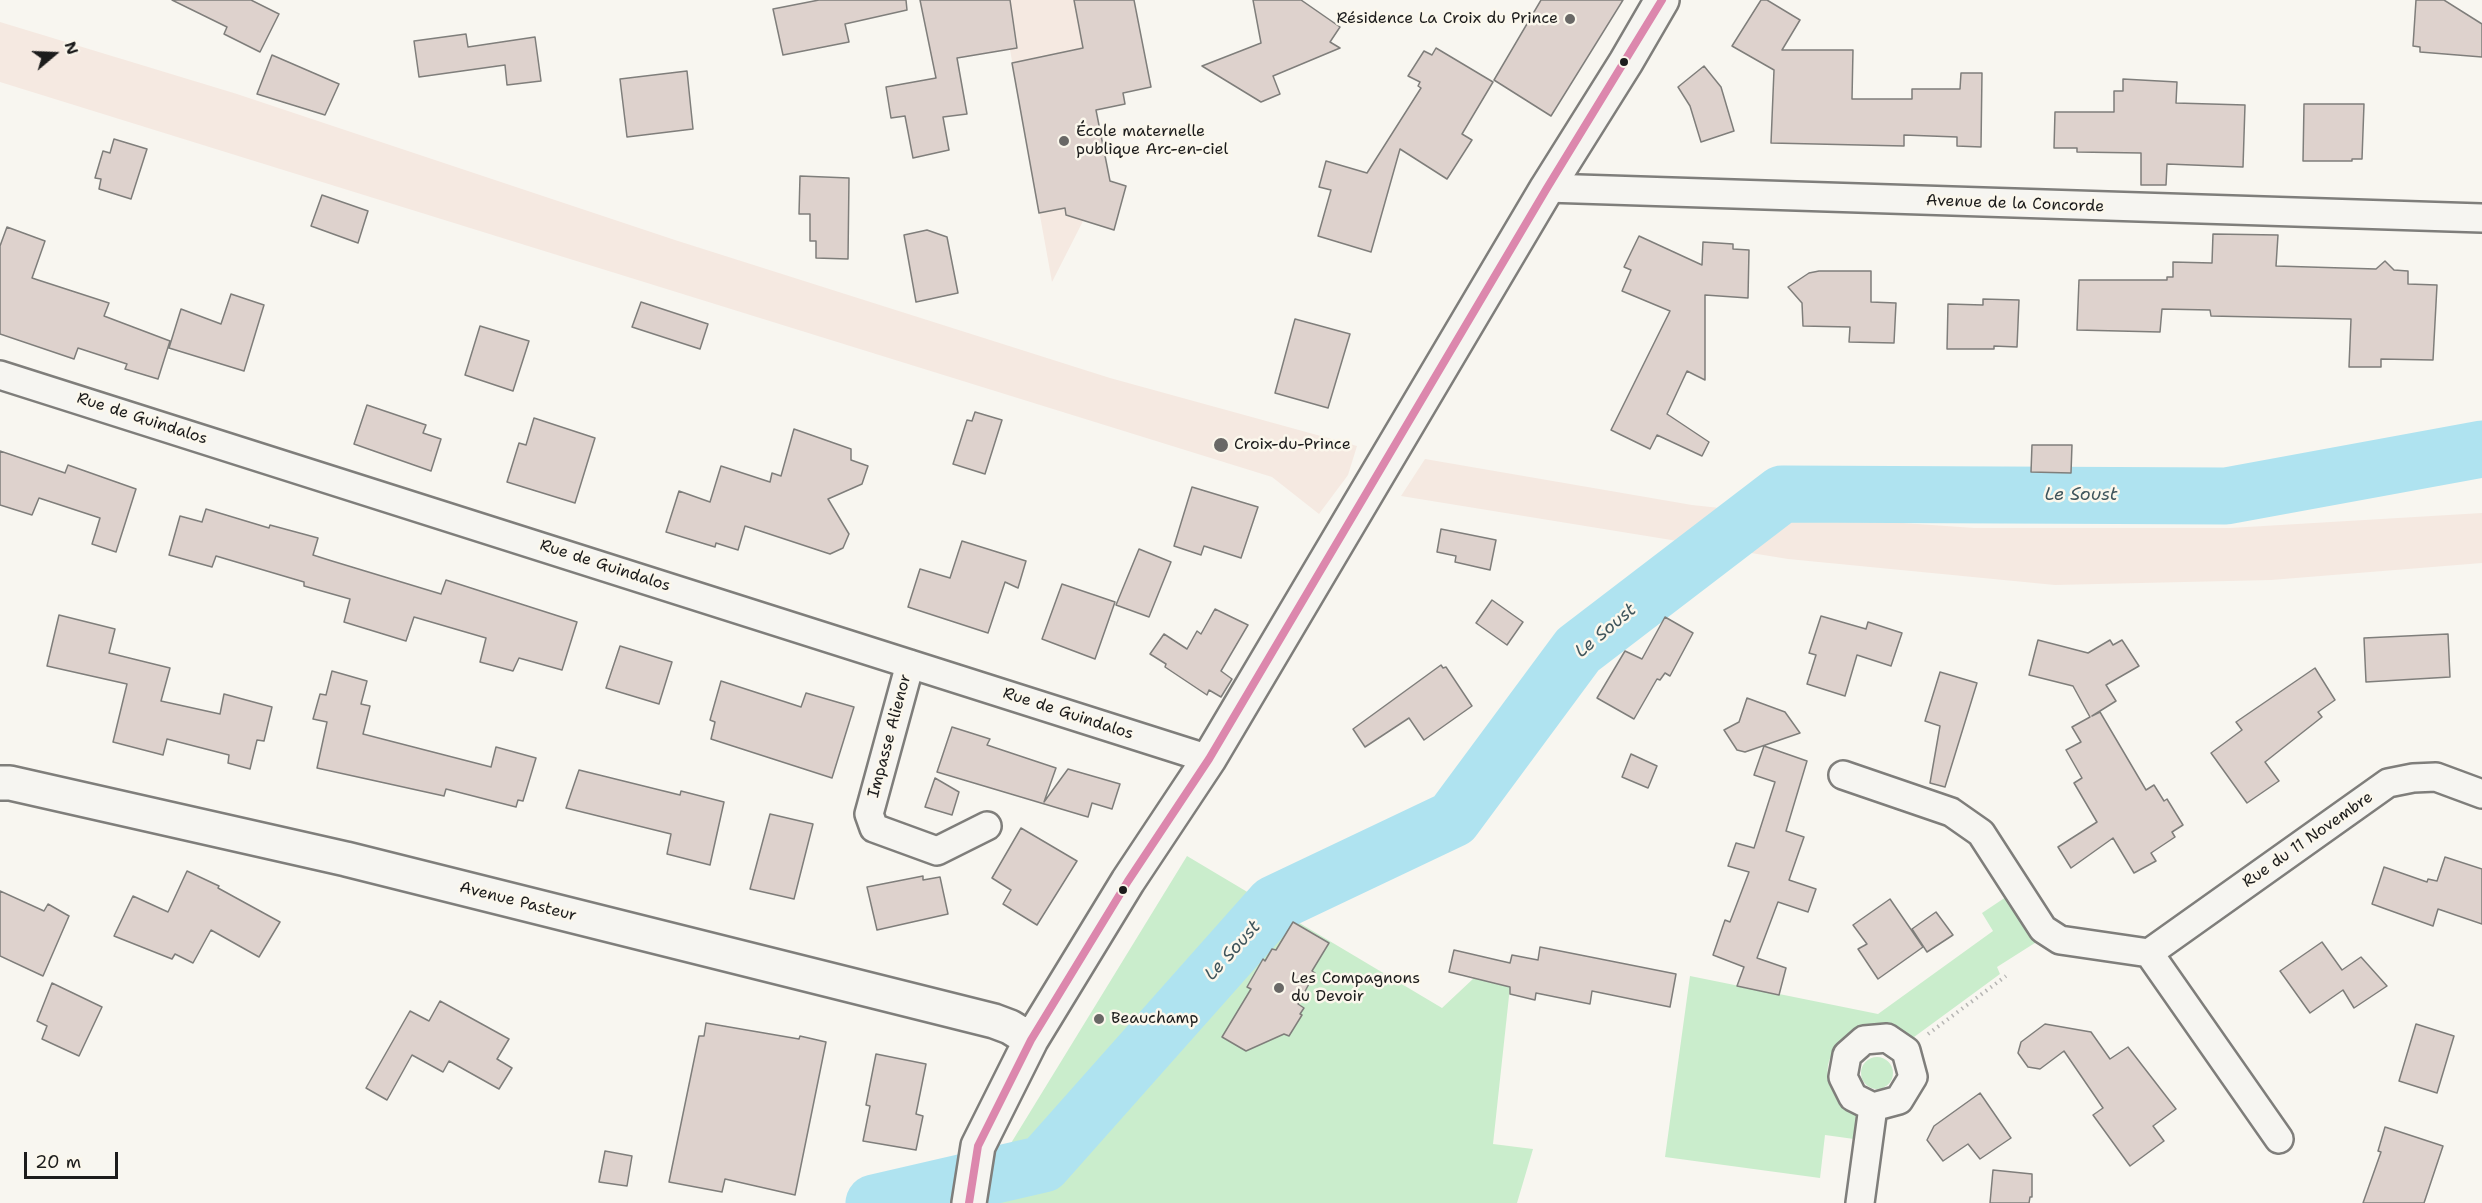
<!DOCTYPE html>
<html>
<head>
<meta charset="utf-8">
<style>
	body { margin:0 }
	#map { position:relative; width:2482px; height:1203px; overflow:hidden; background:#f8f6f0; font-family:"Shantell Sans",sans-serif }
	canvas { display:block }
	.north { position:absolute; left:24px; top:24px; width:60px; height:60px; -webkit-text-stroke:4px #fbf7ec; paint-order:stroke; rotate:71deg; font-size:16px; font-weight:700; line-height:24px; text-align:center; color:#1c1c1c }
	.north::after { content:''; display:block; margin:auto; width:21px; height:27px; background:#1c1c1c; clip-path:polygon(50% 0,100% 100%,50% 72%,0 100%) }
	.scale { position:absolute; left:24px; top:1152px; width:94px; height:27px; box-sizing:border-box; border:3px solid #1c1c1c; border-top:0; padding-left:8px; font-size:18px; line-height:21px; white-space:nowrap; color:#1c1c1c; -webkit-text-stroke:4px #fbf7ec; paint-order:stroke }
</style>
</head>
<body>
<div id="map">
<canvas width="2482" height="1203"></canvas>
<div class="north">N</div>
<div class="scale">20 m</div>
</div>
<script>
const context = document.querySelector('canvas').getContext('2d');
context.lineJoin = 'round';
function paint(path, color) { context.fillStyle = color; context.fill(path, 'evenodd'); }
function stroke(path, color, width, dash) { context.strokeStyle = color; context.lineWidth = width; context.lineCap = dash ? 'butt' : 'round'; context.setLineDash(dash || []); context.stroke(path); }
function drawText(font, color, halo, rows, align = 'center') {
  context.font = font + ' "Shantell Sans",sans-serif'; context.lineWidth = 5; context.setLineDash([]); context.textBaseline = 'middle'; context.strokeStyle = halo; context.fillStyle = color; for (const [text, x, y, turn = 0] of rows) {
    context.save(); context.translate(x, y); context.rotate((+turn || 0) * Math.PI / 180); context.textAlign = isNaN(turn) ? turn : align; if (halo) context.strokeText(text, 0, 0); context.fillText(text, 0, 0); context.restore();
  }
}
paint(new Path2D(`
	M 1001,0 L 1074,0 L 1108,172 L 1052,282 Z
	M 0,22 L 237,94 L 678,241 L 1110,378 L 1357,446 L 1348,475 L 1319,514 L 1272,477 L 0,82 Z
	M 1425,459 L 1692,505 L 1776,514 L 1974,528 L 2230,528 L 2482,513 L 2482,563 L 2271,580 L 2055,585 L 1788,559 L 1401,496 Z`), '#f5e9e1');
paint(new Path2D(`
	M 1187,856 L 1442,1008 L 1474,978 L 1510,987 L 1493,1144 L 1533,1149 L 1517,1203 L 992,1203 L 997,1166 Z
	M 2009,895 L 2038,941 L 1997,967 L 2000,974 L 1910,1040 L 1840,1045 C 1837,1050 1831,1056 1829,1061 C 1822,1085 1842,1103 1858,1116 L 1854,1139 L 1825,1135 L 1820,1178 L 1665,1157 L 1690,976 L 1878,1014 L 1993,931 L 1982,913 Z
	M1861 1073a16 16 0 1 1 32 0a16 16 0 1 1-32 0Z`), '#caedcc');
stroke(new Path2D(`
	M 874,1203 L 1043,1164 L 1274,904 L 1453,819 L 1578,650 L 1782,494 L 2226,496 L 2482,449`), '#afe3f0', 57);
const building = new Path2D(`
	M 172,0 L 251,0 L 279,14 L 260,52 L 224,34 L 227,27 Z
	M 819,0 L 906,0 L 907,10 L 845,24 L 849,42 L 783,55 L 773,9 Z
	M 920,0 L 1010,0 L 1017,48 L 957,58 L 967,114 L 943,117 L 949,150 L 913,158 L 905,116 L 891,118 L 886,87 L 936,78 Z
	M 1074,0 L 1134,0 L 1151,87 L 1123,93 L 1125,104 L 1096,110 L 1110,181 L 1126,186 L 1114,230 L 1066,215 L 1065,208 L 1039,213 L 1012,63 L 1083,48 Z
	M 1253,0 L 1301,0 L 1340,27 L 1330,42 L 1340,48 L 1273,76 L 1280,94 L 1261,102 L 1202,66 L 1261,43 Z
	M 1541,0 L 1623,0 L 1551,116 L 1494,80 Z
	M 1761,0 L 1767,0 L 1800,20 L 1782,50 L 1853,50 L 1852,99 L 1912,99 L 1912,89 L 1960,89 L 1961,73 L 1982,73 L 1981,147 L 1957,146 L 1957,137 L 1904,135 L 1904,146 L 1771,143 L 1774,70 L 1732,46 Z
	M 2416,0 L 2444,0 L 2482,24 L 2482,57 L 2420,52 L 2420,47 L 2413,46 Z
	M 466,34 L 468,47 L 535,37 L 541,81 L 507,85 L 505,65 L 419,77 L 414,41 Z
	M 1436,48 L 1493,82 L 1462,134 L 1472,140 L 1447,179 L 1400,149 L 1371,252 L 1318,236 L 1331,190 L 1319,187 L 1326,161 L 1367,173 L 1421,88 L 1418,86 L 1420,82 L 1408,76 L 1424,51 L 1432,55 Z
	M 272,55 L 339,84 L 325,115 L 257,94 Z
	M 1704,66 L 1721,87 L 1734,131 L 1701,142 L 1690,106 L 1678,87 Z
	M 687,71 L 693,129 L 627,137 L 620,79 Z
	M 2123,79 L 2177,82 L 2176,103 L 2245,105 L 2243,167 L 2167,164 L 2166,185 L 2141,185 L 2141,153 L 2077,152 L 2077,148 L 2054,148 L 2055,112 L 2114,112 L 2114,91 L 2123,91 Z
	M 2304,104 L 2364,104 L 2362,159 L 2352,159 L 2352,161 L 2303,161 Z
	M 114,139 L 147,149 L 131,199 L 99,189 L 101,179 L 95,178 L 103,151 L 110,153 Z
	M 800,176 L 849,178 L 848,259 L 816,258 L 816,241 L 810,241 L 810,214 L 799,214 Z
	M 322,195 L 368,211 L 358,243 L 311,226 Z
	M 7,227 L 45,241 L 32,278 L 109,303 L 104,316 L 170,341 L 158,379 L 125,369 L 127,364 L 78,348 L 74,359 L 0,334 L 0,246 Z
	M 927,230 L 947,237 L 958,293 L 916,302 L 904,235 Z
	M 2213,234 L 2278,235 L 2276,266 L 2376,269 L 2385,261 L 2394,270 L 2408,271 L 2408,284 L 2437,285 L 2433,360 L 2381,359 L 2381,367 L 2349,367 L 2351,319 L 2211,316 L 2210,310 L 2162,309 L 2160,332 L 2077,330 L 2079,280 L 2167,280 L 2167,277 L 2173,277 L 2173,262 L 2212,263 Z
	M 1639,236 L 1702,265 L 1703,242 L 1733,244 L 1733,249 L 1749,250 L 1748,298 L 1705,295 L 1705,380 L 1687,371 L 1667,414 L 1709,442 L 1702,456 L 1657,435 L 1650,449 L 1611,430 L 1670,311 L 1622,291 L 1631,270 L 1624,267 Z
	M 1819,271 L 1871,271 L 1871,302 L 1896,303 L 1894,343 L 1849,342 L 1850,327 L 1803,326 L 1802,303 L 1788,287 L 1809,273 Z
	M 231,294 L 264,305 L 244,371 L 169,348 L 181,309 L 221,324 Z
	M 1983,299 L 2019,300 L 2017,347 L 1994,346 L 1994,349 L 1947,349 L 1948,304 L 1983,305 Z
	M 641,302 L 708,324 L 700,349 L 632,327 Z
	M 1295,319 L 1350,334 L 1328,408 L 1275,393 Z
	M 480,326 L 529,341 L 513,391 L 465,375 Z
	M 367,405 L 426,425 L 423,433 L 441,439 L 431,471 L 354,444 Z
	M 975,412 L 1002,420 L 985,474 L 953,464 L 967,420 L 972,421 Z
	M 534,418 L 595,438 L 575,503 L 507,482 L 519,443 L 526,445 Z
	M 794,429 L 851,449 L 851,460 L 868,466 L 862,484 L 828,499 L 849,534 L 843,548 L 830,554 L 745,526 L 738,550 L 716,543 L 715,547 L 666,532 L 679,491 L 710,502 L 721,466 L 770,482 L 772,473 L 781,476 Z
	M 2032,445 L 2072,445 L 2071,473 L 2031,472 Z
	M 0,451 L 65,473 L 68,465 L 136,489 L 116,552 L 92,544 L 100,518 L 39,498 L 32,515 L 0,505 Z
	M 1192,487 L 1258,507 L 1241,558 L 1204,546 L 1201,555 L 1174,546 Z
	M 206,509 L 269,528 L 270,525 L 318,538 L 313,555 L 332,561 L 441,594 L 446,580 L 577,622 L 562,670 L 519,658 L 513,671 L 480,662 L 486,638 L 414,617 L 406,641 L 344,622 L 350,599 L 304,586 L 304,582 L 216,556 L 212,567 L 169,555 L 180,516 L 202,522 Z
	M 1441,529 L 1496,540 L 1490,570 L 1455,562 L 1456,556 L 1437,552 Z
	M 962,541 L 1026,561 L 1018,588 L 1005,582 L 988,633 L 908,607 L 920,569 L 950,578 Z
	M 1139,549 L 1171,562 L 1149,617 L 1116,605 Z
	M 1062,584 L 1115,602 L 1095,659 L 1042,639 Z
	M 1492,600 L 1523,622 L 1507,645 L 1476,623 Z
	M 1215,609 L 1248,625 L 1221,671 L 1232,679 L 1221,697 L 1209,690 L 1207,695 L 1165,667 L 1166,664 L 1150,654 L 1164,634 L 1187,649 L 1197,631 L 1201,634 Z
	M 59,615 L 115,629 L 109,653 L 170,668 L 161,701 L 220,714 L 224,694 L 272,707 L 264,741 L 257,740 L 250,769 L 228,763 L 229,755 L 167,739 L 163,755 L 113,742 L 127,684 L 47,666 Z
	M 1821,616 L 1866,629 L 1868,622 L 1902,633 L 1891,666 L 1857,655 L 1845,696 L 1807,684 L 1816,655 L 1809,653 Z
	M 1665,617 L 1693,633 L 1670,676 L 1665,673 L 1660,680 L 1657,679 L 1634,719 L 1597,698 L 1625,651 L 1642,659 Z
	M 2448,634 L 2450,677 L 2366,682 L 2364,638 Z
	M 2038,640 L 2088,653 L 2110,640 L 2113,645 L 2122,640 L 2139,666 L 2106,685 L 2116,701 L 2092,716 L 2100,712 L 2146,790 L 2154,785 L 2164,801 L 2167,799 L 2183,825 L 2172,832 L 2175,837 L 2151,853 L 2156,861 L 2134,873 L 2113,838 L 2071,868 L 2058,847 L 2097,822 L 2074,783 L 2082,778 L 2066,750 L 2081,742 L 2072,727 L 2090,717 L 2073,686 L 2029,675 Z
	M 620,646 L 672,662 L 659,704 L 606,688 Z
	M 1441,665 L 1443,668 L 1446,667 L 1472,706 L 1424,740 L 1409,718 L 1365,747 L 1353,729 Z
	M 2315,668 L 2335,700 L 2318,712 L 2322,717 L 2265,762 L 2279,781 L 2247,803 L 2211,753 L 2242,730 L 2236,722 Z
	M 332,671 L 367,681 L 361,704 L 370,706 L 363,734 L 491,767 L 496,747 L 536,758 L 523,801 L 518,800 L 516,807 L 446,789 L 444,796 L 317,768 L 327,722 L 313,719 L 320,694 L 326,695 Z
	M 1940,672 L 1977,683 L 1945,787 L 1930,783 L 1940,726 L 1925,721 Z
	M 721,681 L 801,707 L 806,693 L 854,707 L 832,778 L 711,739 L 715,722 L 710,720 Z
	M 1747,698 L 1785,712 L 1800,733 L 1745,752 L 1737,750 L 1724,730 L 1739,722 Z
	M 952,727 L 990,739 L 987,745 L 1056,768 L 1044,802 L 1068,769 L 1120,784 L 1112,809 L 1092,803 L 1088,817 L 937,772 Z
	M 1764,746 L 1807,761 L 1786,831 L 1804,837 L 1789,880 L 1816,889 L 1808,912 L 1778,902 L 1757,958 L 1786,968 L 1779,995 L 1737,986 L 1744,967 L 1713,955 L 1725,920 L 1730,922 L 1749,872 L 1728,866 L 1736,843 L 1754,848 L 1775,782 L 1754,775 Z
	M 1631,754 L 1657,766 L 1648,788 L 1622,777 Z
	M 579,770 L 680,795 L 681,791 L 724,802 L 710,865 L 667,854 L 671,834 L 566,808 Z
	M 935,778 L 959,792 L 952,815 L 925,807 Z
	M 770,814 L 813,824 L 794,899 L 750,889 Z
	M 1021,828 L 1077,861 L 1037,925 L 1003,904 L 1011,890 L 992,878 Z
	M 2445,857 L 2482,869 L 2482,924 L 2438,909 L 2433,926 L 2372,904 L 2384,867 L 2427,882 L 2428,879 L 2437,881 Z
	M 187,871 L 219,886 L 218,888 L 280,922 L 259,957 L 211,930 L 193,963 L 175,954 L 172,959 L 114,936 L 133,896 L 168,912 Z
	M 923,876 L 923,880 L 940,877 L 948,914 L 877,930 L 867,887 Z
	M 0,891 L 44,911 L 48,904 L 69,916 L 43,976 L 0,956 Z
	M 1890,899 L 1923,947 L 1878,979 L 1858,949 L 1867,944 L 1853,925 Z
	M 1936,912 L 1953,935 L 1927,952 L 1912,929 Z
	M 1293,922 L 1329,943 L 1312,971 L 1315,973 L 1298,1004 L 1304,1008 L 1300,1014 L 1302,1015 L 1289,1036 L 1284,1034 L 1246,1051 L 1222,1037 L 1251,989 L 1247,987 L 1263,959 L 1265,961 L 1272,949 L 1276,950 Z
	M 2322,942 L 2342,970 L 2361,957 L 2387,986 L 2354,1008 L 2343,990 L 2310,1013 L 2280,971 Z
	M 1540,947 L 1676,974 L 1670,1007 L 1592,991 L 1590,1004 L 1536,993 L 1535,1000 L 1510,994 L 1510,987 L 1449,972 L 1454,950 L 1510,963 L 1512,955 L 1538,960 Z
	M 52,983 L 102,1007 L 79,1056 L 42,1039 L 47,1026 L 37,1021 Z
	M 440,1001 L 509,1039 L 497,1059 L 512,1068 L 499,1089 L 449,1061 L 443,1072 L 412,1055 L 387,1100 L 366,1088 L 410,1011 L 429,1021 Z
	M 706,1023 L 799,1039 L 800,1036 L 826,1042 L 795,1195 L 725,1179 L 722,1192 L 669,1182 L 699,1036 L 704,1036 Z
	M 2045,1024 L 2091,1032 L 2110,1059 L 2128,1047 L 2176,1109 L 2153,1126 L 2164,1141 L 2130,1166 L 2093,1115 L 2103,1108 L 2064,1051 L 2040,1069 L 2028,1067 L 2018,1053 L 2021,1042 Z
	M 2416,1024 L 2454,1036 L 2437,1093 L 2399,1081 Z
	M 876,1054 L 926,1064 L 916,1114 L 923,1116 L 916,1150 L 863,1141 L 870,1106 L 866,1105 Z
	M 1980,1093 L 2011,1138 L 1980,1159 L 1968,1144 L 1943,1161 L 1927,1140 L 1934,1126 Z
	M 2385,1127 L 2443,1146 L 2424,1203 L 2363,1203 L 2381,1152 L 2378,1151 Z
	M 605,1151 L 632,1156 L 627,1186 L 599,1182 Z
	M 1993,1170 L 2032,1174 L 2032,1197 L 2030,1197 L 2029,1203 L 1990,1203 Z`);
paint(building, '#ded2cd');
stroke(building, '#7f7e7b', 1.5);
const street = new Path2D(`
	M 1547,188 L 2482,218
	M 0,375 L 1209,759
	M 910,664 L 869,814 L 874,828 L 937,851 L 987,826
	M 1843,775 L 1951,812 L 1981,833 L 2043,929 L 2060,940 L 2149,953 L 2279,1139
	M 2149,953 L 2388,783 L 2413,778 L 2436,777 L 2482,794
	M 1887,1038 L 1906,1051 L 1913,1077 L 1899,1100 L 1873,1107 L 1853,1097 L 1843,1077 L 1847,1055 L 1864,1040 Z
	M 1860,1203 L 1873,1107`);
const secondary = new Path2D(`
	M 0,783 L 10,783 L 346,859 L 994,1021 L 1010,1027 L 1031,1040
	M 969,1203 L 978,1146 L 1031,1040 L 1128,881 L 1209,759 L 1547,188 L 1626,62 L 1662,0`);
stroke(street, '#7f7e7b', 32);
stroke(secondary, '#7f7e7b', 38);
stroke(new Path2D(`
	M 1928,1034 L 2006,976`), '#b7b6b4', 4, [1.5, 4.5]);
stroke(street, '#f6f5f1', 27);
stroke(secondary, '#f6f5f1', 33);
stroke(new Path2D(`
	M 969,1203 L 978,1146 L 1031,1040 L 1128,881 L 1209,759 L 1547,188 L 1662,0`), '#dc87ad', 8);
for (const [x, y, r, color] of [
	[1570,19,6,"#696866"],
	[1624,62,5,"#1c1c1c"],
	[1064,141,6,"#696866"],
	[1221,445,8,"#696866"],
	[1123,890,5,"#1c1c1c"],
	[1279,988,6,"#696866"],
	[1099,1019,6,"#696866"]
]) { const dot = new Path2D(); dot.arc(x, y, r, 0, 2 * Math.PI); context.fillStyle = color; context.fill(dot); stroke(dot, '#fbf7ec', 2); }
drawText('16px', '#1c1c1c', '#fbf7ec', [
	["Résidence La Croix du Prince",1558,19,"right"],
	["École maternelle",1076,132],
	["publique Arc-en-ciel",1076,150],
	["Croix-du-Prince",1234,445],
	["Les Compagnons",1291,979],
	["du Devoir",1291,997],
	["Beauchamp",1111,1019]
], 'left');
drawText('16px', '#1c1c1c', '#fbf7ec', [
	["Avenue de la Concorde",2015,204,2],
	["Rue de Guindalos",142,419,18],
	["Rue de Guindalos",605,566,18],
	["Rue de Guindalos",1068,714,18],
	["Impasse Alienor",890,736,-75],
	["Rue du 11 Novembre",2308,840,-35],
	["Avenue Pasteur",518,902,14]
]);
drawText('italic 18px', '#3f555c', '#fbf7ec', [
	["Le Soust",2081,495],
	["Le Soust",1606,631,-40],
	["Le Soust",1233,951,-48]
]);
</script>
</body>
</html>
